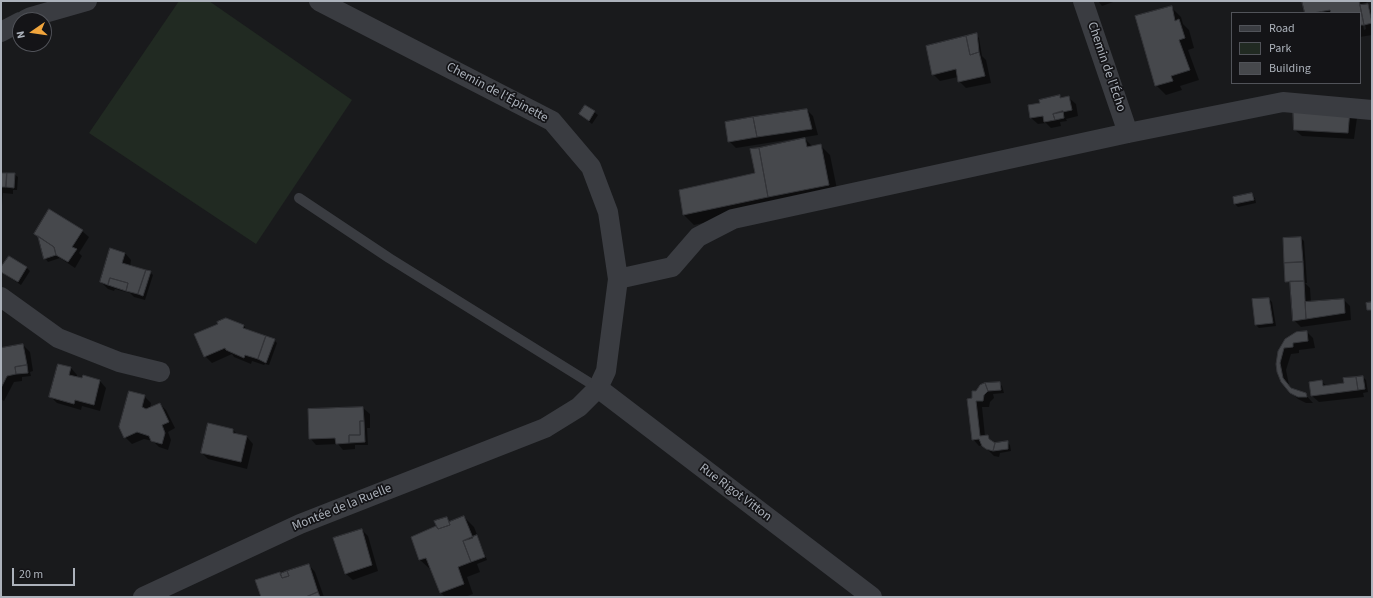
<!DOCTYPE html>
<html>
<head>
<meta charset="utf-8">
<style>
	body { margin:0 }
	#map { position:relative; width:1373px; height:598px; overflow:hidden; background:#191a1c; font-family:"Source Sans 3",sans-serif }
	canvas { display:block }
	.frame { position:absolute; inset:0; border:2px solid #acb2bb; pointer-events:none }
	.legend { position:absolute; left:1231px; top:12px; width:130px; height:72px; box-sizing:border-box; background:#141417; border:1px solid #515359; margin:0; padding:5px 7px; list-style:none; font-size:12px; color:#acb2bb }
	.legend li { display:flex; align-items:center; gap:8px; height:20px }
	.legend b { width:20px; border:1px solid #515359 }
	.north { position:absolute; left:12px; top:12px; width:40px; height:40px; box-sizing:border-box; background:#141417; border:1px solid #515359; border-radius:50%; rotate:257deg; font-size:11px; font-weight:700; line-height:16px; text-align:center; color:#acb2bb }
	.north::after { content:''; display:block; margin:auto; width:14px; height:18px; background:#f1a53c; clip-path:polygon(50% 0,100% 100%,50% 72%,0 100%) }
	.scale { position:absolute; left:12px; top:568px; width:63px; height:18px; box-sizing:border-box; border:2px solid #acb2bb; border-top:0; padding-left:5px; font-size:12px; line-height:14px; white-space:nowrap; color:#acb2bb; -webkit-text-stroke:3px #141417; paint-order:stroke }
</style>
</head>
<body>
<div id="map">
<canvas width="1373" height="598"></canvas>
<div class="frame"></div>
<ul class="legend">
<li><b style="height:5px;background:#3a3c41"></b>Road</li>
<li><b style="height:11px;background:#212a22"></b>Park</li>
<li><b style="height:11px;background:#46484c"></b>Building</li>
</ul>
<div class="north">N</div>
<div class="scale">20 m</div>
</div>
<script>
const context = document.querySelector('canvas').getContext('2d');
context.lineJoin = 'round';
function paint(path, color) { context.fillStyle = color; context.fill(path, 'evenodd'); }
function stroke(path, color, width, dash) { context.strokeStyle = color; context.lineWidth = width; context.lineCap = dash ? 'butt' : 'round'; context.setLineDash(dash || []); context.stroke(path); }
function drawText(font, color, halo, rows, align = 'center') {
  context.font = font + ' "Source Sans 3",sans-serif'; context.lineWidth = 3.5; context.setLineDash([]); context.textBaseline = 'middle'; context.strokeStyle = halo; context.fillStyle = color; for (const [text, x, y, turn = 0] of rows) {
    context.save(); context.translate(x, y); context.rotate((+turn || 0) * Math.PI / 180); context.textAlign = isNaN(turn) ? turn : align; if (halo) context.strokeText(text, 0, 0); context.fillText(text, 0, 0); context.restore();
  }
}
paint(new Path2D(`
	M 179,1 L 209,1 L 352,100 L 256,244 L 89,133 Z`), '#212a22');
paint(new Path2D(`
	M 1098,1 L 1116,1 L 1102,6 Z
	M 1303,1 L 1358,1 L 1364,30 L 1366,29 L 1360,1 L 1366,1 L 1367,5 L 1370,8 L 1372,15 L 1372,35 L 1360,37 L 1360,13 L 1306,13 Z
	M 1171,7 L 1181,17 L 1183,24 L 1189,30 L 1194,48 L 1188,50 L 1199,80 L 1180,86 L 1182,90 L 1166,95 L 1156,85 Z
	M 976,35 L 979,38 L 982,56 L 986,60 L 991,83 L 966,88 L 959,81 L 958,77 L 940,81 L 933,74 Z
	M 1059,96 L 1062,99 L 1069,98 L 1076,104 L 1078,116 L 1066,119 L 1067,121 L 1060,122 L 1061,126 L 1051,128 L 1046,123 L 1038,124 L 1031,118 L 1041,103 Z
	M 586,106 L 598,115 L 592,124 L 580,114 Z
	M 1294,109 L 1357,118 L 1354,139 L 1302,136 L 1295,130 Z
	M 807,110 L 813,116 L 818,135 L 736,148 L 729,141 Z
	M 805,139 L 813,147 L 820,145 L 830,155 L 838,194 L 694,225 L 684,215 L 680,190 L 756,174 Z
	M 1,174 L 14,174 L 18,177 L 17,190 L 13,190 L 13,194 L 3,193 L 2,205 L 1,205 Z
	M 1252,195 L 1255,198 L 1256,203 L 1238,207 L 1235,204 Z
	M 82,231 L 89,237 L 79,253 L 82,256 L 75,268 L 60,258 L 48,262 L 45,258 Z
	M 1301,238 L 1304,241 L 1307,283 L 1305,283 L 1310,288 L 1311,303 L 1344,300 L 1350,306 L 1351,320 L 1301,327 L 1294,320 L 1291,284 L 1286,281 L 1284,239 Z
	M 125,253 L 131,260 L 130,267 L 150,272 L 153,275 L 145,300 L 134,297 L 130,293 L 115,289 L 114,291 L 108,289 L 101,282 Z
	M 27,268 L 30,271 L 21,285 L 1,272 L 1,269 Z
	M 1269,299 L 1272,302 L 1276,326 L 1259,328 L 1256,325 Z
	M 226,319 L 244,326 L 248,331 L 274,345 L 275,341 L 277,343 L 269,365 L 265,364 L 264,365 L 252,361 L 251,364 L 234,357 L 232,354 L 212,363 L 205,356 L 220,324 Z
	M 1307,332 L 1313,338 L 1315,348 L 1299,350 L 1299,353 L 1291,354 L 1286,370 L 1289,385 L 1293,390 L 1305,394 L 1313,403 L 1306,403 L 1298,399 L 1291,392 L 1278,372 L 1279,352 Z
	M 23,345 L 30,352 L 33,371 L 30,372 L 31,376 L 22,377 L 22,381 L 14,382 L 4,401 L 1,399 L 1,349 Z
	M 71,368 L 77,375 L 77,378 L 83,379 L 83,377 L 100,381 L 106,388 L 100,411 L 82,406 L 81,410 L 57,403 L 51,397 Z
	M 1363,377 L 1366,380 L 1368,392 L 1363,393 L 1364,397 L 1319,402 L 1312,396 L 1322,382 L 1327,386 L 1345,384 Z
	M 999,383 L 1002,386 L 1004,393 L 993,394 L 994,398 L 990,402 L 989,407 L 982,407 L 985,436 L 987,436 L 994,444 L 1007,442 L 1010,445 L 1011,451 L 1000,453 L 999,457 L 994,456 L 983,445 L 979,446 L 973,439 L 973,399 Z
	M 144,396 L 151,403 L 150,409 L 160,404 L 166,410 L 175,428 L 168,432 L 171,440 L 168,450 L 159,447 L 153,441 L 144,439 L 132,444 L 125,437 Z
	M 363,408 L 370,414 L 370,428 L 367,428 L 368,445 L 355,445 L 355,449 L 343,450 L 338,444 L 316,445 L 310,438 Z
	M 233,430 L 238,435 L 247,437 L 253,444 L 247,469 L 208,459 L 202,453 Z
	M 464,517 L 474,527 L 487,560 L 477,564 L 480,572 L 467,577 L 473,594 L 465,597 L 445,597 L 441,593 L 432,569 L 430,569 L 420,560 L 412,538 L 440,531 L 446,518 L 450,522 Z
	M 362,530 L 368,536 L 378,571 L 353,580 L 346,574 L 334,538 Z
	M 309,565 L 315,572 L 324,597 L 262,597 L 280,573 L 281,574 Z`), '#0007');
const building = new Path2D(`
	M 1302,1 L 1359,1 L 1364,25 L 1360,25 L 1360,13 L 1331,13 L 1330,10 L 1313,13 L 1305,13 Z
	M 1368,4 L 1372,23 L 1364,25 L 1360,5 Z
	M 1172,6 L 1175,21 L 1179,19 L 1185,38 L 1179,40 L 1190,70 L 1171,76 L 1173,81 L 1155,86 L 1135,16 Z
	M 977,33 L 979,52 L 970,55 L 966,36 Z
	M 966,36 L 970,55 L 979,52 L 985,76 L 958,82 L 956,69 L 932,75 L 926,46 Z
	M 1060,95 L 1060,98 L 1069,96 L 1072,110 L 1053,114 L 1055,120 L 1044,122 L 1043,116 L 1030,118 L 1028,105 L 1040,103 L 1039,100 Z
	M 585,105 L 595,111 L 589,121 L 579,114 Z
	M 1293,108 L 1350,110 L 1348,133 L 1294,130 Z
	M 807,109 L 812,129 L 757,137 L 753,117 Z
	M 1063,111 L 1064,118 L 1055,120 L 1053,114 Z
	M 753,117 L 757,137 L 728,142 L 725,122 Z
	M 805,138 L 807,147 L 821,144 L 829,185 L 768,197 L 759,148 Z
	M 759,148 L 768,197 L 683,215 L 679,190 L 755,173 L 750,149 Z
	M 1,173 L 7,173 L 6,187 L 1,187 Z
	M 7,173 L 15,173 L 14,188 L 6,187 Z
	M 1252,193 L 1254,200 L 1234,204 L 1233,197 Z
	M 49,209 L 83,230 L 72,247 L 77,249 L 68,262 L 56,255 L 54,247 L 34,234 Z
	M 38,236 L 54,247 L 56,255 L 44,259 Z
	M 1301,237 L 1303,262 L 1284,263 L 1283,238 Z
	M 110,248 L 125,253 L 122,263 L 146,270 L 138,294 L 126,291 L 128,283 L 110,278 L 108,285 L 100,282 Z
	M 9,256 L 27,267 L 18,282 L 1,272 L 1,267 Z
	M 1303,262 L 1304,281 L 1285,282 L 1284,263 Z
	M 146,270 L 151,271 L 143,296 L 138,294 Z
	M 110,278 L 128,283 L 126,291 L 108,285 Z
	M 1290,281 L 1304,281 L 1306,319 L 1293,321 Z
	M 1269,298 L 1273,323 L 1255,325 L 1252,299 Z
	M 1344,299 L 1345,313 L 1306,319 L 1305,302 Z
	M 1372,302 L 1372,310 L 1367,310 L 1366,303 Z
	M 226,318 L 244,325 L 243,328 L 266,336 L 258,359 L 245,355 L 244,358 L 226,350 L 225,348 L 204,357 L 194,334 L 218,324 L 217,322 Z
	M 1307,331 L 1308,341 L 1293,343 L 1293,347 L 1284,348 L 1280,363 L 1283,378 L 1291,388 L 1306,393 L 1307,397 L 1298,397 L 1290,393 L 1281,382 L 1277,372 L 1276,364 L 1278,351 L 1285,339 L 1296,332 Z
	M 266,336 L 275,339 L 266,363 L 258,359 Z
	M 23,344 L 27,365 L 15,367 L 16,374 L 7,376 L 1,388 L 1,348 Z
	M 58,364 L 71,367 L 69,375 L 82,378 L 83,375 L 100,380 L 94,405 L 75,400 L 74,404 L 49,397 Z
	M 27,365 L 28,373 L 16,374 L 15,367 Z
	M 1363,376 L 1365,389 L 1358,390 L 1356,377 Z
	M 1356,377 L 1358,390 L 1311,396 L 1309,382 L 1322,380 L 1323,386 L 1344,383 L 1343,378 Z
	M 1000,382 L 1001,390 L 988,391 L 985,383 Z
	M 985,383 L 988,391 L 984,395 L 983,401 L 976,401 L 980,436 L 988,435 L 989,439 L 995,443 L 993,451 L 986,449 L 982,446 L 979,439 L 972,440 L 967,399 L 972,398 L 972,391 L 976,391 L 980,385 Z
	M 129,391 L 145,395 L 142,407 L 146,409 L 160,403 L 169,422 L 162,425 L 165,433 L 162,444 L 151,441 L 149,436 L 137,432 L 124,438 L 119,427 Z
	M 363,407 L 364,421 L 360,421 L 360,435 L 349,435 L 349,443 L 336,444 L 335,438 L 309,439 L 308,409 Z
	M 360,421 L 364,421 L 365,442 L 349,443 L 349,435 L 360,435 Z
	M 208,423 L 233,429 L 233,433 L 247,436 L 241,462 L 201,453 Z
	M 1008,441 L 1008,449 L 993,451 L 995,443 Z
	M 464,516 L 473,538 L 463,541 L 471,562 L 458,567 L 464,584 L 440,593 L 426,558 L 419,560 L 411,537 L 436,526 L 438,529 L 450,525 L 449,522 Z
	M 447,517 L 450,525 L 438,529 L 434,521 Z
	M 362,529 L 372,565 L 345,574 L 333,538 Z
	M 477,535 L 485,557 L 471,562 L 463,541 Z
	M 309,564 L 318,592 L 306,597 L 261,597 L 255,580 L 280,572 L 282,578 L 289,576 L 287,571 Z
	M 287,571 L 289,576 L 282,578 L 280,574 Z
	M 318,592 L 320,597 L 306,597 Z`);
paint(building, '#46484c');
stroke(building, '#333438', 1);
stroke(new Path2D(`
	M 299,198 L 389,258 L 598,388`), '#3a3c41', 10);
stroke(new Path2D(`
	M 1083,1 L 1128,133
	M 25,20 L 31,17 L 87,1
	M 1,32 L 20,22
	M 618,279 L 672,267 L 698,237 L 733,219 L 1128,133 L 1283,102 L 1372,110
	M 1,297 L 58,338 L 119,362 L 160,372
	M 598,388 L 872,597
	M 143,597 L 300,524 L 545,428 L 579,407 L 598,388 L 606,371 L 618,279 L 608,212 L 591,167 L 552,121 L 319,1`), '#3a3c41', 20);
drawText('13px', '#acb2bb', '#141417', [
	["Chemin de l'Écho",1106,67,71],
	["Chemin de l'Épinette",497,93,28],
	["Rue Rigot Vitton",735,493,37],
	["Montée de la Ruelle",342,508,-22]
]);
</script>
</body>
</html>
